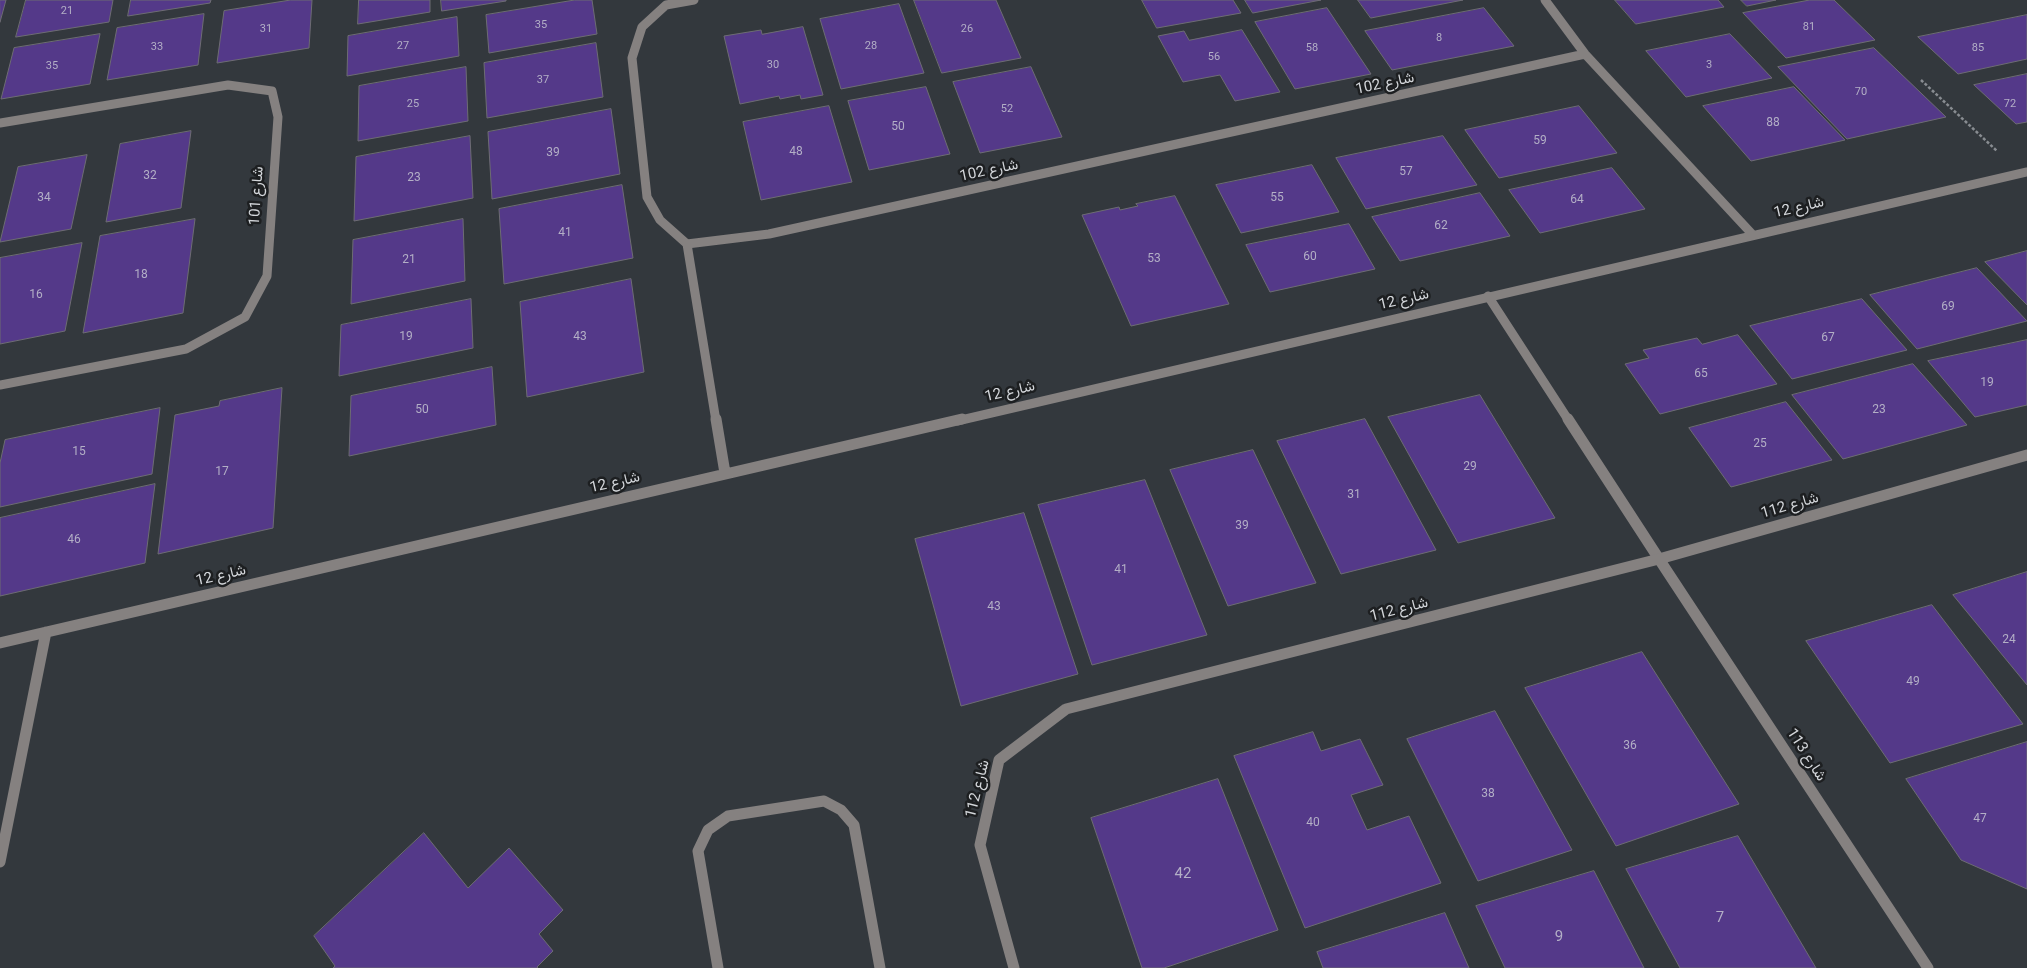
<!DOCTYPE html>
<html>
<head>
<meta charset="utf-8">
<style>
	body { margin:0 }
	canvas { display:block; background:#33383d }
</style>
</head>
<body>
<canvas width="2027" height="968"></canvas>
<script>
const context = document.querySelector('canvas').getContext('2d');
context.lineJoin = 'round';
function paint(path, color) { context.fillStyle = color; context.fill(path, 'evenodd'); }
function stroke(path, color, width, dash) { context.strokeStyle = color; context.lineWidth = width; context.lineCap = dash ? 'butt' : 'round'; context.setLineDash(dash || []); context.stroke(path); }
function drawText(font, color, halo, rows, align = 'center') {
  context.font = font + ' Roboto,Vazirmatn,sans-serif'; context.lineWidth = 5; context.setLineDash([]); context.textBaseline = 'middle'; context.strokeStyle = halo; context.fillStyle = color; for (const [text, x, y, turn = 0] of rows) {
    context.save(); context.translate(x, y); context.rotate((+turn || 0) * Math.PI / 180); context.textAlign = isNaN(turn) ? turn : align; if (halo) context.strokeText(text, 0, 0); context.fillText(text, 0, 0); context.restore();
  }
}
const building = new Path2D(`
	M 0,0 L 6,0 L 0,22 Z
	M 26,0 L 113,0 L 109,22 L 16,37 Z
	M 131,0 L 211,0 L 210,3 L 128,16 Z
	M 291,0 L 312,0 L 309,48 L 217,63 L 224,11 Z
	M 359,0 L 430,0 L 430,12 L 358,24 Z
	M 441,0 L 506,0 L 506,1 L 442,11 Z
	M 575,0 L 592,0 L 597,34 L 489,53 L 486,15 Z
	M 914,0 L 996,0 L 1021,58 L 942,73 Z
	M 1142,0 L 1233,0 L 1241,13 L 1157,28 Z
	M 1245,0 L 1321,0 L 1253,13 Z
	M 1358,0 L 1463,0 L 1371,18 Z
	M 1615,0 L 1718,0 L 1724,7 L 1636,24 Z
	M 1741,0 L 1776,0 L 1747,6 Z
	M 1810,0 L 1834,0 L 1875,40 L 1786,58 L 1743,13 Z
	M 899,4 L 924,73 L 841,89 L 820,19 Z
	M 1327,8 L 1371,74 L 1295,89 L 1255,22 Z
	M 1484,8 L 1514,46 L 1392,70 L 1365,31 Z
	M 204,14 L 198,65 L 107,80 L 117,28 Z
	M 2027,15 L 2027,59 L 1958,74 L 1918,37 Z
	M 457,17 L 459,56 L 347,76 L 348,36 Z
	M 803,27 L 823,95 L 801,99 L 800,95 L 780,99 L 779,96 L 740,104 L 724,36 L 761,30 L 762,34 Z
	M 1242,30 L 1280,92 L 1235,101 L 1220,75 L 1183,82 L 1158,36 L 1184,31 L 1189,40 Z
	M 100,34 L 90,84 L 1,99 L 14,48 Z
	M 1730,34 L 1772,78 L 1686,97 L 1646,51 Z
	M 596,43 L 603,97 L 487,118 L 484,63 Z
	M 1874,48 L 1946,117 L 1847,139 L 1778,67 Z
	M 466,67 L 468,121 L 358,141 L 359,86 Z
	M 1031,67 L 1062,137 L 980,153 L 953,82 Z
	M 2027,74 L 2027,122 L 2016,124 L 1974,85 Z
	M 926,87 L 950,154 L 869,170 L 848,101 Z
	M 1794,87 L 1845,140 L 1751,161 L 1703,106 Z
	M 829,106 L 852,182 L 761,200 L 743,122 Z
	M 1579,106 L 1617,153 L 1499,178 L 1465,130 Z
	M 611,109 L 620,174 L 492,199 L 488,132 Z
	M 191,131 L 181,208 L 106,222 L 120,144 Z
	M 470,136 L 473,198 L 354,221 L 356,157 Z
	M 1443,136 L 1477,185 L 1366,209 L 1336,158 Z
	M 87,155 L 71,229 L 0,242 L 18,167 Z
	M 1312,165 L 1339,212 L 1241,233 L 1216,185 Z
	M 1612,168 L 1645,209 L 1540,233 L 1509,190 Z
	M 622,185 L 633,258 L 504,284 L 499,209 Z
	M 1480,193 L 1510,236 L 1400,261 L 1372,217 Z
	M 1175,196 L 1229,304 L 1131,326 L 1082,215 L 1119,207 L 1120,210 L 1138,206 L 1136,204 Z
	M 195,219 L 183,313 L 83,333 L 100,236 Z
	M 463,219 L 465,281 L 351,304 L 353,240 Z
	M 1349,224 L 1375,269 L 1270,292 L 1246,245 Z
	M 82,243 L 65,331 L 0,344 L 0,258 Z
	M 2027,251 L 2027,305 L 1985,262 Z
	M 1977,268 L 2027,321 L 1917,349 L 1870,295 Z
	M 631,279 L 644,372 L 527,397 L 520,302 Z
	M 471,299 L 473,348 L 339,376 L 341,325 Z
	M 1862,299 L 1907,350 L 1792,379 L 1750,326 Z
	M 1738,335 L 1777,384 L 1660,414 L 1625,364 L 1649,358 L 1643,350 L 1697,338 L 1702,344 Z
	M 2027,340 L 2027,405 L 1975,417 L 1928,361 Z
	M 1913,364 L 1967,425 L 1843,459 L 1792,395 Z
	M 492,367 L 496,425 L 349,456 L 351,396 Z
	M 282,388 L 273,528 L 158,554 L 175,415 L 219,406 L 220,401 Z
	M 1480,395 L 1555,518 L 1458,543 L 1388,417 Z
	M 1786,402 L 1832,460 L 1731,487 L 1689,428 Z
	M 160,408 L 152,474 L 0,507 L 0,463 L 5,440 Z
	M 1365,419 L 1436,550 L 1341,574 L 1277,441 Z
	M 1253,450 L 1316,583 L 1228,606 L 1170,470 Z
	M 1145,480 L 1207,635 L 1092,665 L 1038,505 Z
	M 155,484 L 145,563 L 0,596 L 0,518 Z
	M 1024,513 L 1078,674 L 961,706 L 915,539 Z
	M 2027,572 L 2027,685 L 1953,595 Z
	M 1932,605 L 2023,724 L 1890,763 L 1806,641 Z
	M 1642,652 L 1739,804 L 1616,846 L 1525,688 Z
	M 1495,711 L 1572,850 L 1478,881 L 1407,739 Z
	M 1313,732 L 1321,751 L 1360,739 L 1383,785 L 1351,795 L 1367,830 L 1409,816 L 1441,883 L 1305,928 L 1234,756 Z
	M 2027,742 L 2027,889 L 1961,860 L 1906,779 Z
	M 1218,779 L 1278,930 L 1164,968 L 1142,968 L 1091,818 Z
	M 424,833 L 468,888 L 509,848 L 563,910 L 539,934 L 553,951 L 537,967 L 538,968 L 333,968 L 335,966 L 314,936 Z
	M 1738,836 L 1816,968 L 1680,968 L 1626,869 Z
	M 1594,871 L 1644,968 L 1505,968 L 1476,906 Z
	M 1445,913 L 1469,968 L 1323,968 L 1317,952 Z`);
paint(building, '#543989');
stroke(building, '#6d6c73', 1);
stroke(new Path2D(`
	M 1921,80 L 1997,151`), '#888c91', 2.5, [3, 2]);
stroke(new Path2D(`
	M 1488,296 L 1569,421`), '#858180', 9);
stroke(new Path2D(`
	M 1568,419 L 1659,559
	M 718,968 L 698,851 L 708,830 L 728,816 L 824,801 L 841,810 L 854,825 L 880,968`), '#858180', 11);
stroke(new Path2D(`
	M 694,0 L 666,5 L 642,27 L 632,58 L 647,197 L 660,220 L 687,244 L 769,234 L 1585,54
	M 1545,0 L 1585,54 L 1752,234
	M 0,123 L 228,85 L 272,91 L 278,117 L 267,276 L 245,317 L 186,349 L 0,385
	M 687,244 L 716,421
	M 957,421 L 2027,172`), '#858180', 9);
stroke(new Path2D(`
	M 716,419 L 725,473
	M 1659,559 L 1928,968
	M 0,643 L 962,419
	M 0,862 L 46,632
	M 1014,968 L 980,845 L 999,760 L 1066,709 L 1659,559 L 2027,455`), '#858180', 11);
drawText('11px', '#b3afc6', null, [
	["21",67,11],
	["35",541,25],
	["81",1809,27],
	["31",266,29],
	["26",967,29],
	["8",1439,38],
	["27",403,46],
	["28",871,46],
	["33",157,47],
	["58",1312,48],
	["85",1978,48],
	["56",1214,57],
	["30",773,65],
	["3",1709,65],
	["35",52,66],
	["37",543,80],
	["70",1861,92],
	["25",413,104],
	["72",2010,104],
	["52",1007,109]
]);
drawText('12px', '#b3afc6', null, [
	["88",1773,123],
	["50",898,127],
	["59",1540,141],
	["48",796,152],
	["39",553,153],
	["57",1406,172],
	["32",150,176],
	["23",414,178],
	["34",44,198],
	["55",1277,198],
	["64",1577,200],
	["62",1441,226],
	["41",565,233],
	["60",1310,257],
	["53",1154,259],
	["21",409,260],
	["18",141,275],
	["16",36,295],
	["69",1948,307],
	["19",406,337],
	["43",580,337],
	["67",1828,338],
	["65",1701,374],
	["19",1987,383],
	["50",422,410],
	["23",1879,410],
	["25",1760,444],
	["15",79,452],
	["29",1470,467],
	["17",222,472],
	["31",1354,495],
	["39",1242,526],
	["46",74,540],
	["41",1121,570],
	["43",994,607],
	["24",2009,640],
	["49",1913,682],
	["36",1630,746],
	["38",1488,794],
	["47",1980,819],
	["40",1313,823]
]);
drawText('15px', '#d3d6da', '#1d1f21', [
	["شارع 102",1385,84,-12],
	["شارع 102",989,171,-12],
	["شارع 101",257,196,-86],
	["شارع 12",1799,208,-13],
	["شارع 12",1404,300,-13],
	["شارع 12",1010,392,-13],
	["شارع 12",615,483,-13],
	["شارع 112",1790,506,-16],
	["شارع 12",221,576,-13],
	["شارع 112",1399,610,-14],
	["شارع 113",1806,755,57],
	["شارع 112",978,789,-76]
]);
drawText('15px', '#b3afc6', null, [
	["42",1183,874],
	["7",1720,918],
	["9",1559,937]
]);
</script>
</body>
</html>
